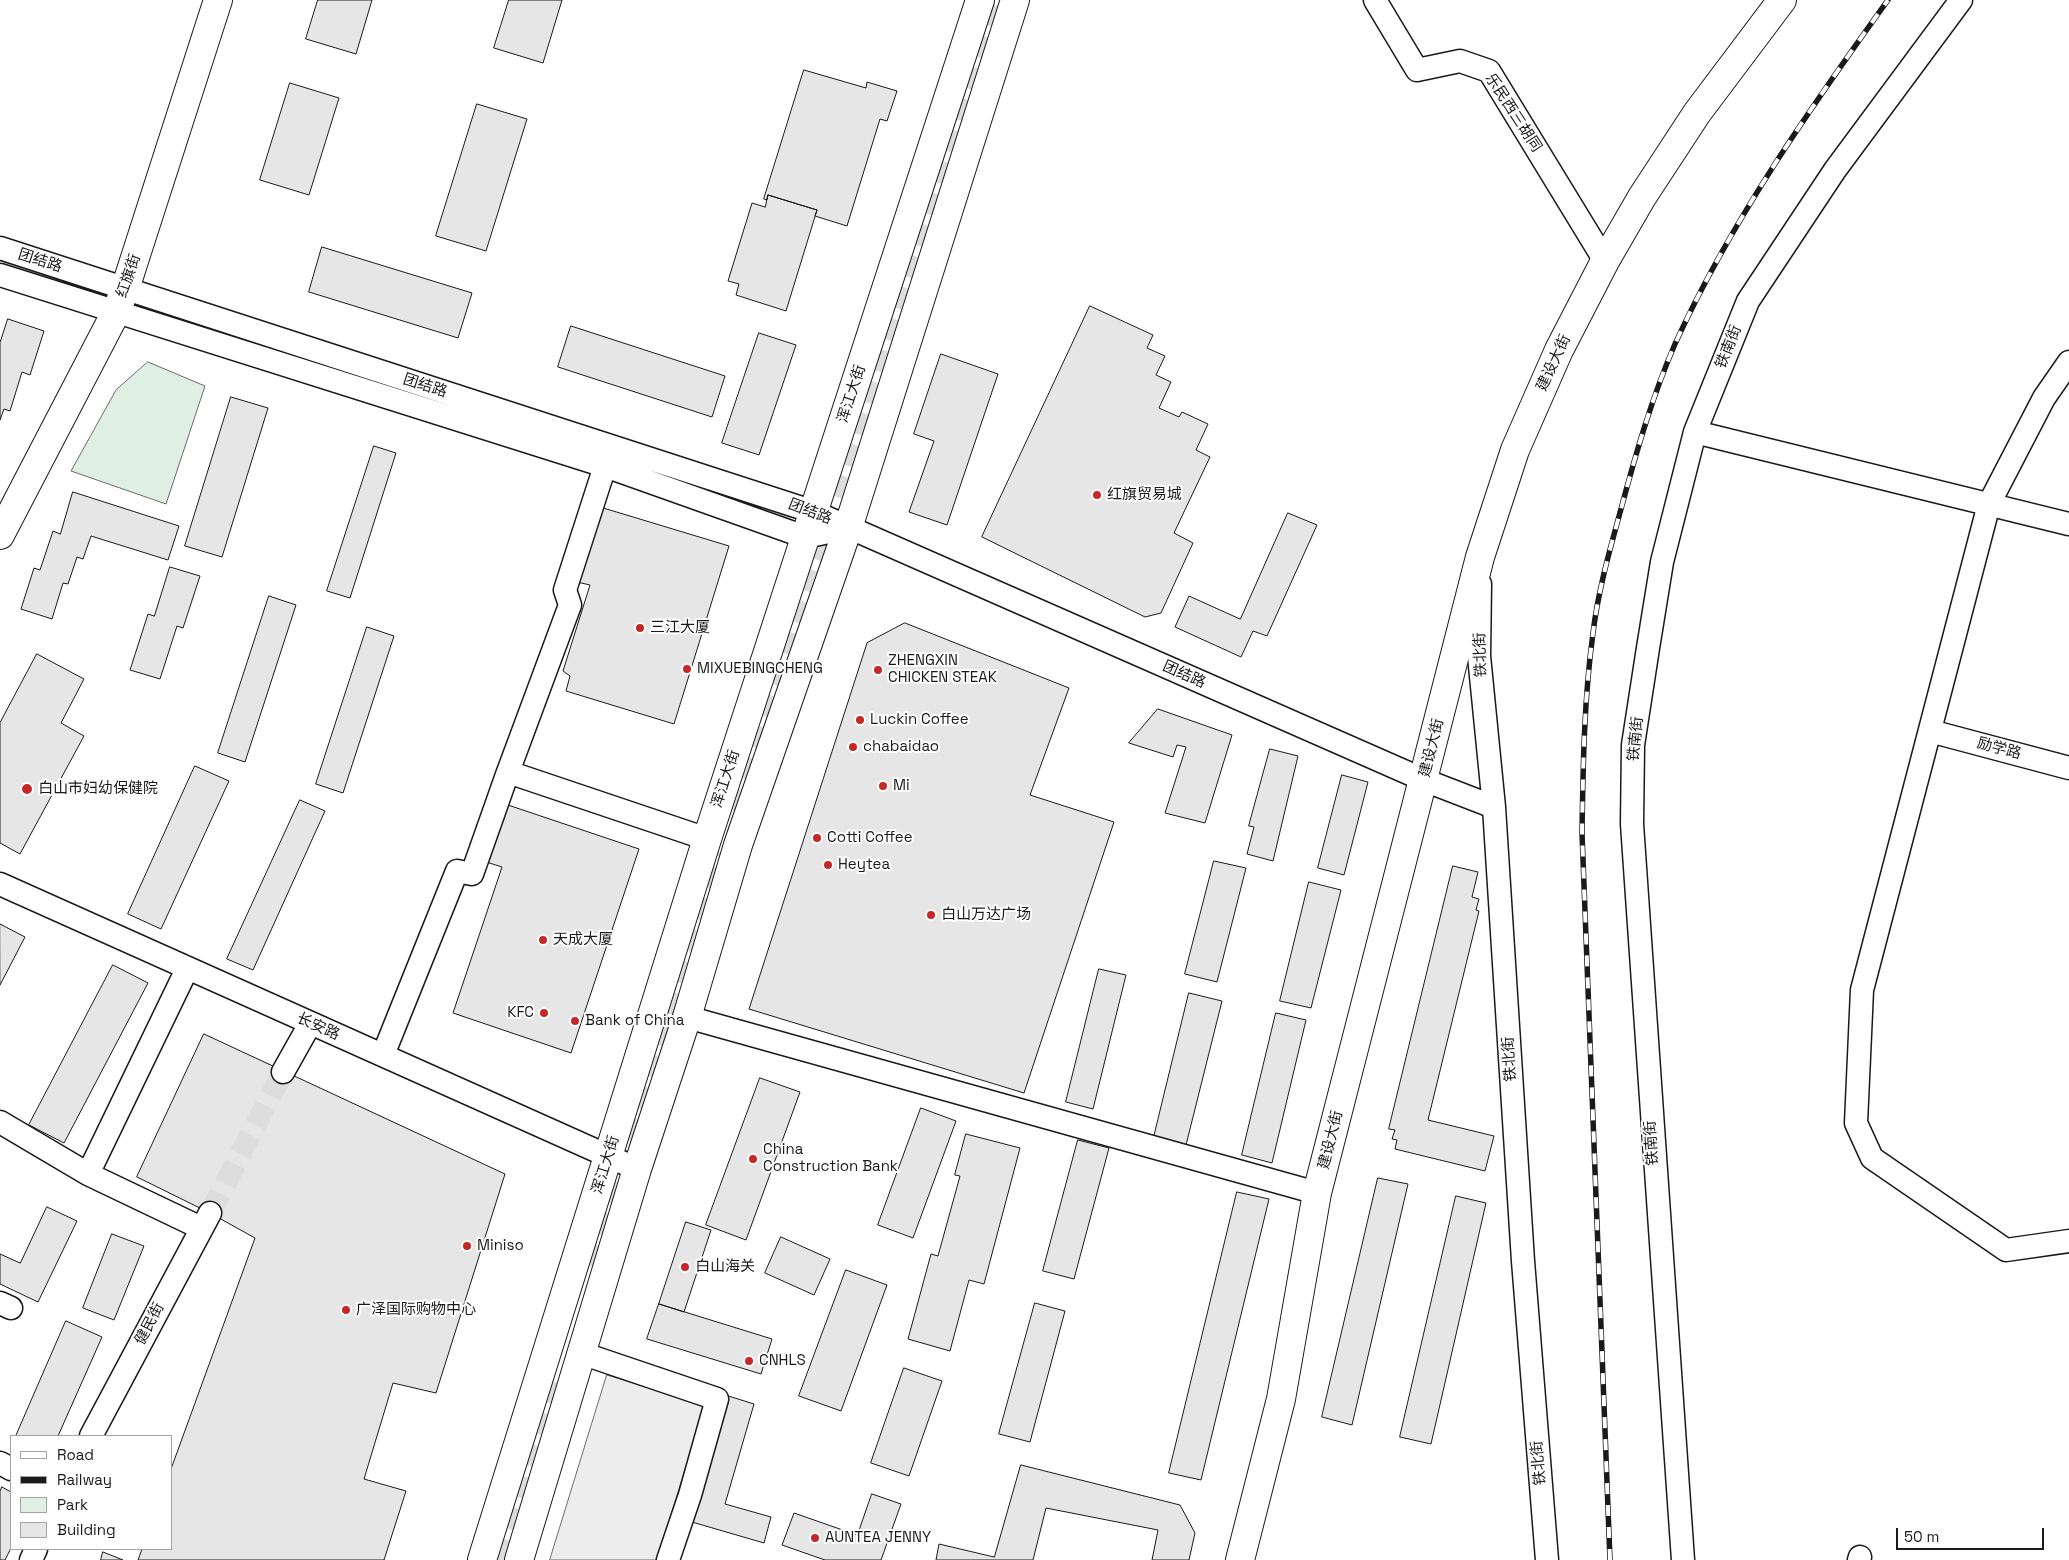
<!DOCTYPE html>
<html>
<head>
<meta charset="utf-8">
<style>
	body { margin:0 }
	#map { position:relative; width:2069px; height:1560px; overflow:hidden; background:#fff; font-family:"Space Grotesk",sans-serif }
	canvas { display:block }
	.legend { position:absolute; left:10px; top:1435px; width:162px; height:115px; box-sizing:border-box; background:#fff; border:1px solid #a3a3a3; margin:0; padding:6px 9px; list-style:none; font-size:15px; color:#1a1a1a }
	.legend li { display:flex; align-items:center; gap:10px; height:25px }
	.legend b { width:25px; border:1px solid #a3a3a3 }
	.scale { position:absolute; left:1896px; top:1528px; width:148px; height:22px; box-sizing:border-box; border:2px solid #1a1a1a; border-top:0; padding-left:6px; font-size:15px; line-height:18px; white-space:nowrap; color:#1a1a1a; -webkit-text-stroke:4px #fff; paint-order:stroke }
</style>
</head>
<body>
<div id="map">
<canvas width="2069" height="1560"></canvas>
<ul class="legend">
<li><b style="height:6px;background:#fff"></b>Road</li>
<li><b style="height:6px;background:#1a1a1a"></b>Railway</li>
<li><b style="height:14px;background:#e0efe3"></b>Park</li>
<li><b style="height:14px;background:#e6e6e6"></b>Building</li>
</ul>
<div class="scale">50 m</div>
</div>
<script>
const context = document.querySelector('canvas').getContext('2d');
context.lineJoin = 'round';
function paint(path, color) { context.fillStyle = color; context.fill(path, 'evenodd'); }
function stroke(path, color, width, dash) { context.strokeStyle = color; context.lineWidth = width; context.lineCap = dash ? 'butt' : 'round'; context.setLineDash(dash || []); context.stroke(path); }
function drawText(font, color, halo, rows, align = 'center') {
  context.font = font + ' "Space Grotesk","Noto Sans SC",sans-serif'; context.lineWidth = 4; context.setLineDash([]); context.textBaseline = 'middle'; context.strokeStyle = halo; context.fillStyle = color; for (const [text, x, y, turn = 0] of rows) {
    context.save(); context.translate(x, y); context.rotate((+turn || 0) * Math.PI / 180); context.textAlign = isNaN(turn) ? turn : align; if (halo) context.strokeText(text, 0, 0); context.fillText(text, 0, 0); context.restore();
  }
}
const green = new Path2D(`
	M 148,362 L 205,386 L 166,504 L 71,471 L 116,390 Z`);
paint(green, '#e0efe3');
stroke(green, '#6a6a6a', 1);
const parking = new Path2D(`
	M 607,1375 L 705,1405 L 657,1560 L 550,1560 Z`);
paint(parking, '#ededed');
stroke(parking, '#6a6a6a', 1);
const building = new Path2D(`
	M 318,0 L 372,0 L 356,54 L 306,39 Z
	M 509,0 L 562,0 L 543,63 L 494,48 Z
	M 804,70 L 866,88 L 867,82 L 897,91 L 887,121 L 880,119 L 847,226 L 815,216 L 817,210 L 768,195 L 767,200 L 764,199 Z
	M 290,83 L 339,98 L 309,195 L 260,180 Z
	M 477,104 L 527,119 L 486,251 L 436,236 Z
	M 768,195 L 817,210 L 786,311 L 736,295 L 739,284 L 728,281 L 752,203 L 765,207 Z
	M 322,247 L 472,293 L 458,338 L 309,292 Z
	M 1090,306 L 1153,335 L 1147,348 L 1165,356 L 1156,375 L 1171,382 L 1159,408 L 1179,417 L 1182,412 L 1208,424 L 1196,450 L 1210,457 L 1174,533 L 1193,543 L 1161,613 L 1145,617 L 982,537 Z
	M 8,319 L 44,331 L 30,375 L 22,372 L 10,411 L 4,409 L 0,420 L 0,343 Z
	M 571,326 L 725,376 L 712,417 L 558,367 Z
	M 759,333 L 796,345 L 759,455 L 722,443 Z
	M 941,354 L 998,374 L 947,525 L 909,512 L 934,441 L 914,434 Z
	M 231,397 L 268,408 L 222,557 L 185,546 Z
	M 374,446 L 396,453 L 350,598 L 327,591 Z
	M 73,492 L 179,526 L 168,560 L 91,536 L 83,559 L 77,557 L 68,584 L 63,583 L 52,619 L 21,609 L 34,568 L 40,570 L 53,531 L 60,534 Z
	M 600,507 L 729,546 L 674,724 L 566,691 L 570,676 L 563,671 L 590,585 L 577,582 Z
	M 1288,513 L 1317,525 L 1267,636 L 1253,631 L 1241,657 L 1175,627 L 1189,596 L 1240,619 Z
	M 170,567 L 200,576 L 183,628 L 177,626 L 160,679 L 130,670 L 148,614 L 154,616 Z
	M 269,596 L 296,605 L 245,762 L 218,753 Z
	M 905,623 L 1069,688 L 1030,795 L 1114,822 L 1024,1093 L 749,1009 L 867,643 Z
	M 367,627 L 394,636 L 343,793 L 316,784 Z
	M 37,654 L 84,679 L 61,723 L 84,736 L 20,854 L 0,843 L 0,723 Z
	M 1158,709 L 1232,735 L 1205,823 L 1165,813 L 1186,747 L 1177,745 L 1173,757 L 1129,743 Z
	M 1270,749 L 1298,756 L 1273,861 L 1247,854 L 1254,827 L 1249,826 Z
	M 195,766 L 229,781 L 161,929 L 128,914 Z
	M 1342,775 L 1368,782 L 1344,875 L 1318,868 Z
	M 300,800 L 325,811 L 253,970 L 227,959 Z
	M 502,803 L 639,849 L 571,1053 L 453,1013 L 502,867 L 483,861 Z
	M 1214,861 L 1246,868 L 1217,982 L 1185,974 Z
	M 1453,866 L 1478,872 L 1472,897 L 1479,899 L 1476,910 L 1479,911 L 1428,1120 L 1494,1136 L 1485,1171 L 1395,1149 L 1397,1140 L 1392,1139 L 1395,1130 L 1389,1129 Z
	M 1309,882 L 1341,890 L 1311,1008 L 1280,1001 Z
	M 0,924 L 25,937 L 0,985 Z
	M 113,965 L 148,983 L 64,1143 L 29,1125 Z
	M 1099,969 L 1126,975 L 1093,1109 L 1066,1102 Z
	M 1189,993 L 1222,1001 L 1186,1145 L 1154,1137 Z
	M 1276,1013 L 1306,1020 L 1272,1163 L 1242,1155 Z
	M 204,1034 L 505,1174 L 436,1393 L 393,1383 L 364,1479 L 406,1491 L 384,1560 L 138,1560 L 142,1549 L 171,1549 L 171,1469 L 255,1238 L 210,1213 L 137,1177 Z
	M 760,1078 L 800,1092 L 746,1240 L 706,1225 Z
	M 921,1108 L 956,1121 L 913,1238 L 878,1225 Z
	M 966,1134 L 1020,1148 L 984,1284 L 969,1280 L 950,1351 L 908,1339 L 931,1254 L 938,1256 L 960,1176 L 955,1175 Z
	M 1078,1140 L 1109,1148 L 1074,1279 L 1043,1271 Z
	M 1378,1178 L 1408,1184 L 1352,1425 L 1322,1417 Z
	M 1237,1192 L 1269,1199 L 1201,1480 L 1169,1473 Z
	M 1456,1196 L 1486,1203 L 1431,1444 L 1400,1437 Z
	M 47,1207 L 77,1221 L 38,1302 L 0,1284 L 0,1254 L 20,1263 Z
	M 686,1222 L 711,1230 L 684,1312 L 659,1304 Z
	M 112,1234 L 144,1246 L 114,1320 L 83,1308 Z
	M 781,1237 L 830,1259 L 814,1295 L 765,1273 Z
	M 846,1270 L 887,1285 L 841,1411 L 799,1396 Z
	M 1035,1303 L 1065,1311 L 1030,1442 L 999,1434 Z
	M 659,1304 L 772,1339 L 761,1374 L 647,1339 Z
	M 66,1321 L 102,1337 L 58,1436 L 16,1436 Z
	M 904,1368 L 942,1381 L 909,1476 L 871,1463 Z
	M 722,1394 L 754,1404 L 725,1504 L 771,1517 L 764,1543 L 685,1520 Z
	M 1021,1465 L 1180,1505 L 1195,1533 L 1189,1560 L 1152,1560 L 1158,1530 L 1046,1508 L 1033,1560 L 936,1560 L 939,1544 L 994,1557 Z
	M 2,1487 L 11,1492 L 11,1548 L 5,1560 L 0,1560 L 0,1492 Z
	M 872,1494 L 901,1504 L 881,1560 L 825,1560 L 782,1545 L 794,1513 L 857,1535 Z
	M 103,1552 L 123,1560 L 101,1560 Z`);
paint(building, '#e6e6e6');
stroke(building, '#1a1a1a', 1);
stroke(new Path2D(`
	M 676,480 L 826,528
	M 736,811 L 852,453 L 994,0
	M 210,1213 L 283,1072
	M 588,1265 L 722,853
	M 498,1560 L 553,1379`), '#ddd', 22, [22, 11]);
const minor = new Path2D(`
	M 1375,0 L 1417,70 L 1460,61 L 1489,71 L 1605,261
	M 0,248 L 814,512 L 1424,780 L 1494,807
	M 0,275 L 605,466 L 805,537 L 848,528
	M 2069,362 L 2044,398 L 1989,504 L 1862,990 L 1856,1123 L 1872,1158 L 2006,1250 L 2069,1241
	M 1695,432 L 2069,524
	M 605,466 L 565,590 L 570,605 L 508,772 L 707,839
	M 1480,584 L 1479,656 L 1494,807 L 1523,1261 L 1547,1560
	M 1930,731 L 2069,768
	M 0,884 L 637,1169
	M 687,1017 L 1317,1193
	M 383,1055 L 457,871 L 472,874 L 508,772
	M 283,1072 L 310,1024
	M 0,1122 L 88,1174 L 201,1228
	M 88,1174 L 187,969
	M 0,1303 L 11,1308
	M 581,1353 L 717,1399 L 690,1495 L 668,1560
	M 91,1436 L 210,1213
	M 0,1463 L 11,1469
	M 31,1560 L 36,1549
	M 1683,1560 L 1632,824 L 1633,745 L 1648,648 L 1662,562 L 1695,432 L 1748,301 L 1835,170 L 1961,0
	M 1859,1560 L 1860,1557`);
const major = new Path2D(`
	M 0,535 L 116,312 L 125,289 L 218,0
	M 482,1560 L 707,839 L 980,0
	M 519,1560 L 637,1169 L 687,1017 L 738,845 L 848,528 L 1015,0
	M 1240,1560 L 1281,1399 L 1317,1193 L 1480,557 L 1515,450 L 1559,350 L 1605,261 L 1642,197 L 1697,113 L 1782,0`);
stroke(minor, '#1a1a1a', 25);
stroke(major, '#1a1a1a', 30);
stroke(minor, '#fff', 22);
stroke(major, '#fff', 28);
const rail = new Path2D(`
	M 1610,1560 L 1582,833 C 1583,766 1584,699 1593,633 C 1598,591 1610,549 1621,509 C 1636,453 1652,397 1675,344 C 1731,221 1809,110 1888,0`);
stroke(rail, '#1a1a1a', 5.5);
stroke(rail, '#fff', 4, [11]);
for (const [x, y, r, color] of [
	[1097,495,5,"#c62828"],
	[640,628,5,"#c62828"],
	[687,669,5,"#c62828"],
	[878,670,5,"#c62828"],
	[860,720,5,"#c62828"],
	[853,747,5,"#c62828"],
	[883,786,5,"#c62828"],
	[27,789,6,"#c62828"],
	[817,838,5,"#c62828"],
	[828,865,5,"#c62828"],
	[931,915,5,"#c62828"],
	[543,940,5,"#c62828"],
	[544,1013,5,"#c62828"],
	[575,1021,5,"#c62828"],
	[753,1159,5,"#c62828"],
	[467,1246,5,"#c62828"],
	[685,1267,5,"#c62828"],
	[346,1310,5,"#c62828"],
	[749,1361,5,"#c62828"],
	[815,1538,5,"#c62828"]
]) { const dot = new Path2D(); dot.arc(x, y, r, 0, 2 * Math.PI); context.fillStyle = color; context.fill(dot); stroke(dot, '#fff', 2); }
drawText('15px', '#1a1a1a', '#fff', [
	["乐民西三胡同",1513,113,57],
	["团结路",40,261,18],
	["红旗街",129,276,-71],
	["铁南街",1729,347,-68],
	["建设大街",1554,363,-65],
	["团结路",425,386,18],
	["浑江大街",852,394,-72],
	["团结路",810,512,21],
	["铁北街",1481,655,-92],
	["团结路",1184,675,24],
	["铁南街",1636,739,-84],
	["建设大街",1432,748,-76],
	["励学路",1999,749,15],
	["浑江大街",726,779,-72],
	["长安路",318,1027,24],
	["铁北街",1510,1059,-94],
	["建设大街",1331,1140,-76],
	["铁南街",1652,1143,-94],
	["浑江大街",606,1165,-73],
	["健民街",150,1324,-62],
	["铁北街",1539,1463,-95]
]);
drawText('15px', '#1a1a1a', '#fff', [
	["红旗贸易城",1107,495],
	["三江大厦",650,628],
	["ZHENGXIN",888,661],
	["CHICKEN STEAK",888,678],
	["MIXUEBINGCHENG",697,669],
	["Luckin Coffee",870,720],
	["chabaidao",863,747],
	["Mi",893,786],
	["白山市妇幼保健院",38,789],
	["Cotti Coffee",827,838],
	["Heytea",838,865],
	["白山万达广场",941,915],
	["天成大厦",553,940],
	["KFC",534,1013,"right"],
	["Bank of China",585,1021],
	["China",763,1150],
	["Construction Bank",763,1167],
	["Miniso",477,1246],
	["白山海关",695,1267],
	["广泽国际购物中心",356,1310],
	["CNHLS",759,1361],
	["AUNTEA JENNY",825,1538]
], 'left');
</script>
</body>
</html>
